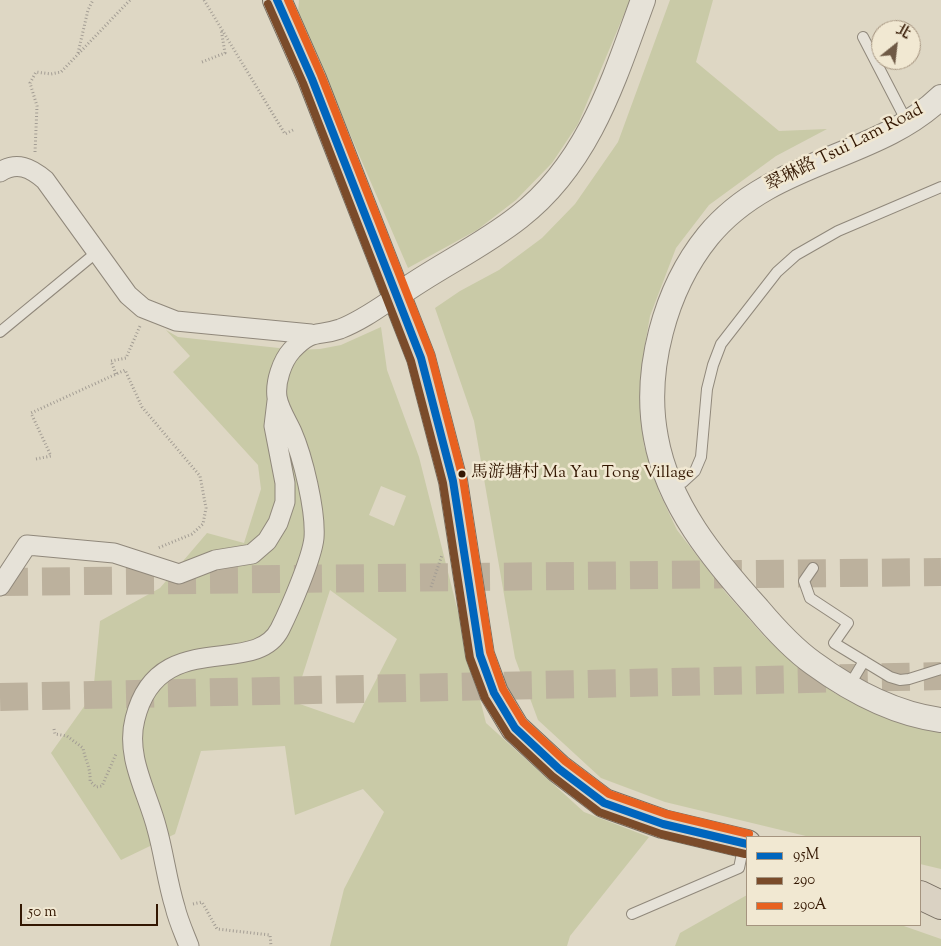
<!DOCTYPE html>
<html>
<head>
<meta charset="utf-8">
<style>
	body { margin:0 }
	#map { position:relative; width:941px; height:946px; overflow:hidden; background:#ded7c4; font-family:"Sorts Mill Goudy","Noto Serif TC",serif }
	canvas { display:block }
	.legend { position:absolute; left:746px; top:836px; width:175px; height:90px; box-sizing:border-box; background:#f1e8d2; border:1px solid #a5947f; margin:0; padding:6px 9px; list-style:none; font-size:15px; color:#331702 }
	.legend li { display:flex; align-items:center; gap:10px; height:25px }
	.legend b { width:25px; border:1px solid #a5947f }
	.north { position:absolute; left:871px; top:20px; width:50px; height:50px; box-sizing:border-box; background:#f1e8d2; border:1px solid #a5947f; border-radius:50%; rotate:29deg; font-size:14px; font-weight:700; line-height:20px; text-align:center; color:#331702 }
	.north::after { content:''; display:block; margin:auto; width:18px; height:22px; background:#6f5a46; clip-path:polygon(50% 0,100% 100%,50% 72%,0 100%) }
	.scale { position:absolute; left:20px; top:904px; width:138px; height:22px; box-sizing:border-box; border:2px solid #331702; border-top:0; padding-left:6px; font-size:15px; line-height:18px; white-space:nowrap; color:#331702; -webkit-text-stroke:4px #f1e8d2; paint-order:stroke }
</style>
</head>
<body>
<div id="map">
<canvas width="941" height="946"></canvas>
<ul class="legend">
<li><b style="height:6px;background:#0065bd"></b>95M</li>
<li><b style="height:6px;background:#7a4b2a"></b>290</li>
<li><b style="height:6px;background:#e86120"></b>290A</li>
</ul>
<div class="north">北</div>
<div class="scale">50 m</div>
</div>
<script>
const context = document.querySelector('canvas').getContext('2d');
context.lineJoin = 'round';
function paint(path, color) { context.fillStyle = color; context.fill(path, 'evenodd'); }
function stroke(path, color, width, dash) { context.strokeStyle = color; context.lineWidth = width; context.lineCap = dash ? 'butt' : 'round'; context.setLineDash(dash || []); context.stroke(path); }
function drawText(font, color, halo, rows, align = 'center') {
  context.font = font + ' "Sorts Mill Goudy","Noto Serif TC",serif'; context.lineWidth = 5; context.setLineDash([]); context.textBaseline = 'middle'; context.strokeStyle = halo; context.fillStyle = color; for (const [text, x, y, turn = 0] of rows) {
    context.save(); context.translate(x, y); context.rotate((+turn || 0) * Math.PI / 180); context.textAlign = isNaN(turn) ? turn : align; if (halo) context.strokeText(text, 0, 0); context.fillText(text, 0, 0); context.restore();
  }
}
paint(new Path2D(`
	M 299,0 L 630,0 L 578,124 L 552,163 L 516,200 L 477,230 L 408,268 L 298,14 Z
	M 670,0 L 713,0 L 696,62 L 779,131 L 827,129 L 776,156 L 709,205 L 676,248 L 650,316 L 643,356 L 640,400 L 644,446 L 659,492 L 677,530 L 726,593 L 764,636 L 799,668 L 836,694 L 874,711 L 941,728 L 941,869 L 920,864 L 920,837 L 810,837 L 665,802 L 601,778 L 538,720 L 515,658 L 474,421 L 435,308 L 460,291 L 499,270 L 542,238 L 575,204 L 618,142 Z
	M 381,327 L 387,370 L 419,457 L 486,723 L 584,812 L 649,837 L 570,936 L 567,946 L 330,946 L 344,889 L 384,812 L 363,789 L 295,815 L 285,746 L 201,751 L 175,834 L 121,860 L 51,753 L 93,694 L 100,621 L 160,588 L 207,533 L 244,543 L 261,489 L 258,465 L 173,372 L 190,356 L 166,330 L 178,337 L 297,350 L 320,349 L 341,345 ZM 381,486 L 406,496 L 394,526 L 369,515 ZM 330,590 L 397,639 L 354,723 L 294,702 Z
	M 747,895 L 747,925 L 901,925 L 941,939 L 941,946 L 675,946 L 680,933 Z`), '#c9caa7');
stroke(new Path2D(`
	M 0,582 L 941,572
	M 0,697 L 941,676`), '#bcb19d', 28, [28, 14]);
const service = new Path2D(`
	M 863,37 L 907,122
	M 0,332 L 97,252
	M 671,486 L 683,482 L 695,471 L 701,457 L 707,389 L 713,365 L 721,344 L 777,272 L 796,255 L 838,231 L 941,187
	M 813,568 L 804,581 L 810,598 L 848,623 L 834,643 L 890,677 L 900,680 L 909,679 L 941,669
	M 849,686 L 864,661
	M 632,914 L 739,868 L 744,844`);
const minor = new Path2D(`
	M 0,172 C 17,161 31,168 45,180 L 128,295 L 143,308 L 176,321 L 311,334
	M 0,586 L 27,545 L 114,553 L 179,574 L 215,560 L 252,554 L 267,541 L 278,523 L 285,502 L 285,483 L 274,426 L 277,401
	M 189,946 C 184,933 178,920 175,907 C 167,881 164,854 157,829 C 148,793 125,757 135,719 C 158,625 255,679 280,629 C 290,609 312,558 314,538 C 316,511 303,457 292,432 C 287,421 279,409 277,397 C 275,382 282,361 292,350 C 313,328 317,337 340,329 C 361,321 380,307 398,295`);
const tertiary = new Path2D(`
	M 941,97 C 876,160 771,159 708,236 C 665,289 643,371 656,438 C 668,505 714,560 758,609 C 774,628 792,648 813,663 C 850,690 895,714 941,720
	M 398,295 C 437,267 481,247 519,217 C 589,163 614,79 643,0`);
const primary = new Path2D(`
	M 277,0 L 312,79 L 421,358 L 453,481 L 480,655 L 494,693 L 515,728 L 559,769 L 604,803 L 663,824 L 747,844
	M 920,895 L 941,905`);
stroke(service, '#90887b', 12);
stroke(minor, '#90887b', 21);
stroke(tertiary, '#90887b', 26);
stroke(primary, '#776e62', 30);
stroke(new Path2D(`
	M 204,0 L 285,134 L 293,130
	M 78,53 L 88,10 L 93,0
	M 202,62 L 225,53 L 221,29
	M 35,152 L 37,106 L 30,83 L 36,72 L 51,74 L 61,72 L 130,0
	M 116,374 L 111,361 L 126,358 L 140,326
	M 36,459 L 51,456 L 31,413 L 125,370 L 142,407 L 200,476 L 206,508 L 203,524 L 192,534 L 158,548
	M 431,587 L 442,555
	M 54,729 L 55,734 L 67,736 L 83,748 C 85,760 91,768 90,781 L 96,787 L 102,786 L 116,754
	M 193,904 L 202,902 L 217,929 L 270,935 L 271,946`), '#a39d94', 3, [1, 2.5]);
stroke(service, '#e6e2d8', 10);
stroke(minor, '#e6e2d8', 19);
stroke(tertiary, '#e6e2d8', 24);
stroke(primary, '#dad2c3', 28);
stroke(new Path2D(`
	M 277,0 L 312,79 L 421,358 L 453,481 L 480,655 L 494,693 L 515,728 L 559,769 L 604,803 L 663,824 L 747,844`), '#0065bd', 8);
stroke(new Path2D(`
	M 268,4 L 303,83 L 411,361 L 443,483 L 470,658 L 485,698 L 508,735 L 552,776 L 599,812 L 661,834 L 745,854`), '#7a4b2a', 8);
stroke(new Path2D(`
	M 288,0 L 321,75 L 431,355 L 463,479 L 490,652 L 503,689 L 523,722 L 565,761 L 609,794 L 666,814 L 749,834`), '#e86120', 8);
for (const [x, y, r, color] of [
	[462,474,4.5,"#331702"]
]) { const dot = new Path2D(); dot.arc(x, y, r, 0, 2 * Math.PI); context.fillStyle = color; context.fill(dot); stroke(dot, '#f1e8d2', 2); }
drawText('17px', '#331702', '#f1e8d2', [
	["馬游塘村 Ma Yau Tong Village",471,474]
], 'left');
drawText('18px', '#331702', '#f1e8d2', [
	["翠琳路 Tsui Lam Road",845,149,-27]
]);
</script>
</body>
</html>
